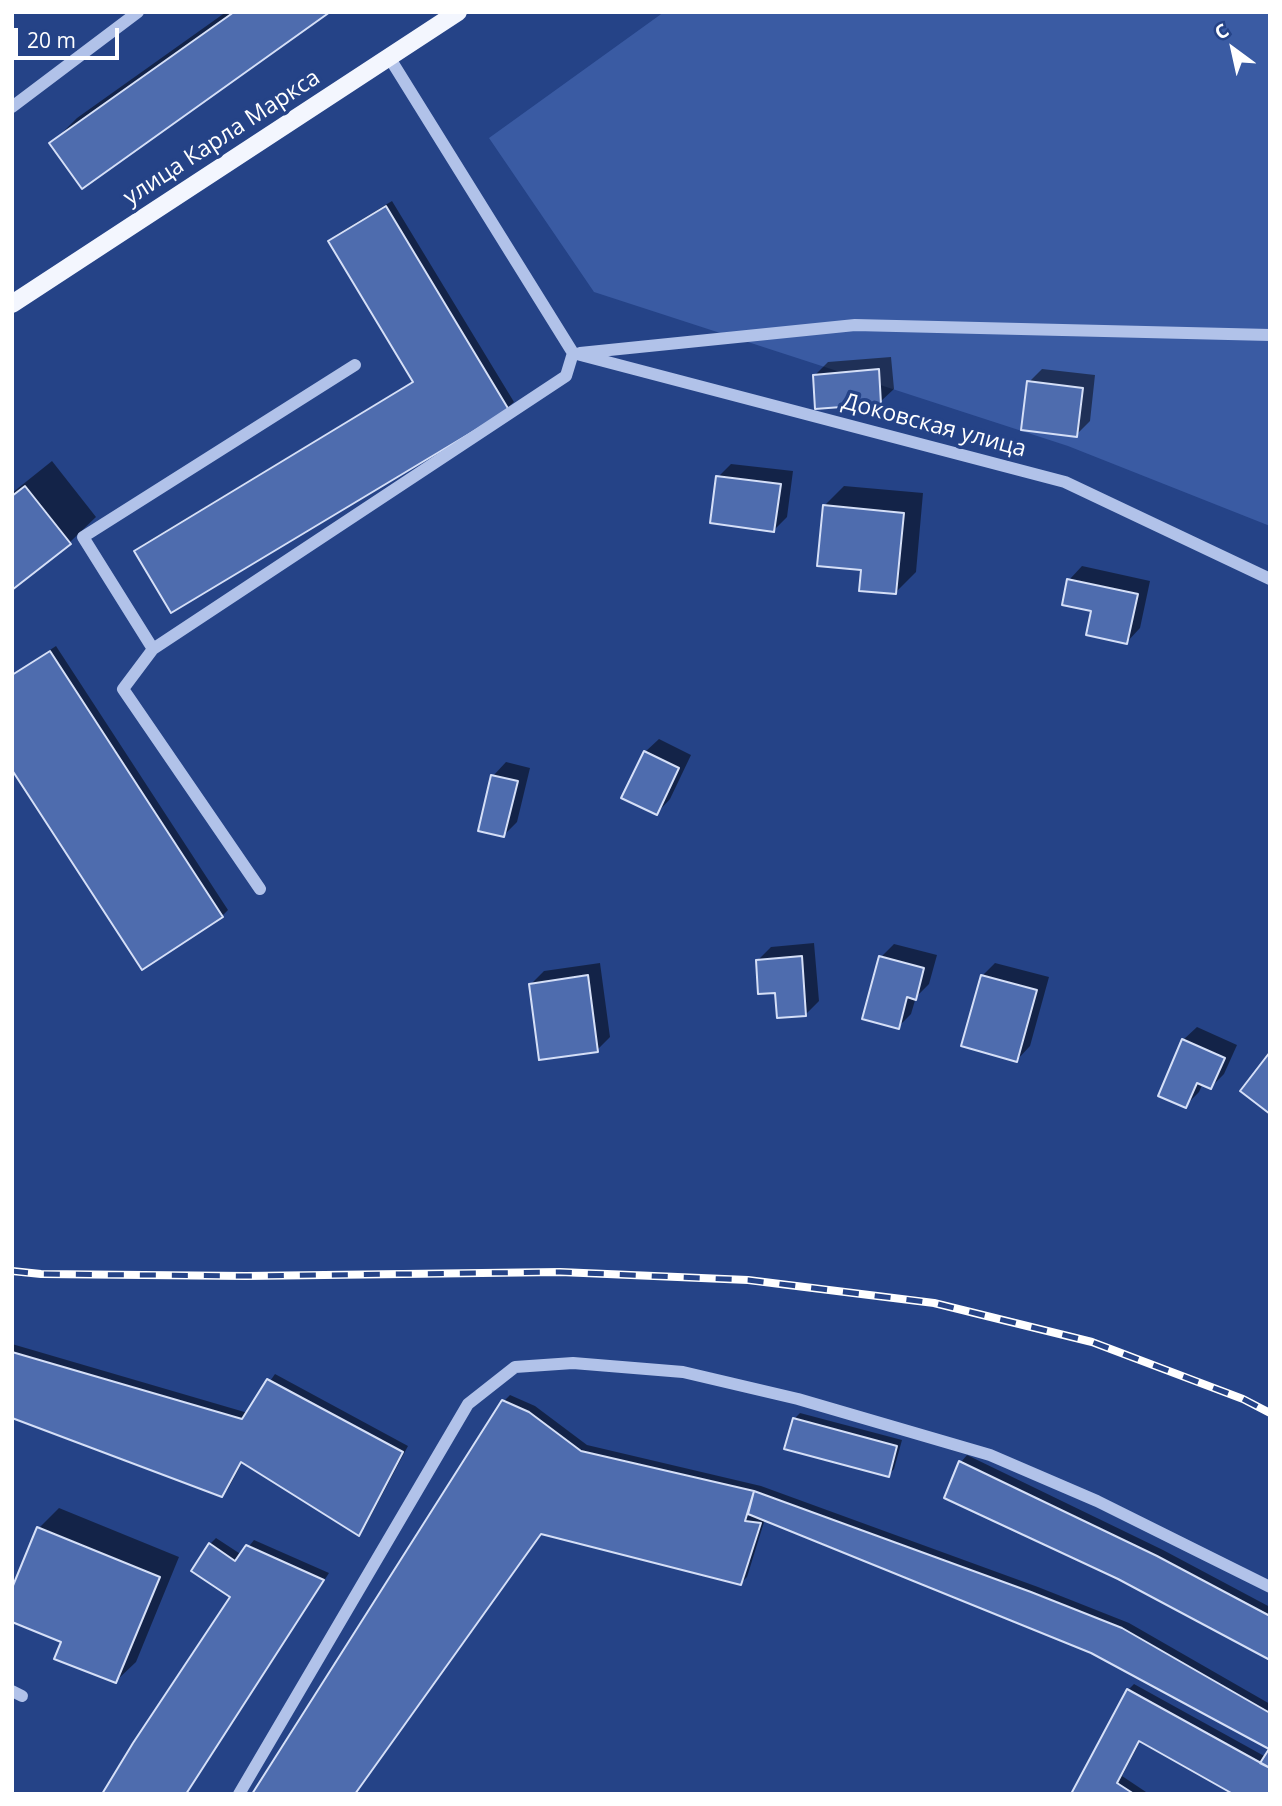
<!DOCTYPE html>
<html>
<head>
<meta charset="utf-8">
<style>
	body { margin:0 }
	#map { position:relative; width:1282px; height:1806px; overflow:hidden; background:#254387; font-family:"Open Sans",sans-serif }
	canvas { display:block }
	.frame { position:absolute; inset:0; border:14px solid #fff; pointer-events:none }
	.north { position:absolute; left:1198px; top:14px; width:70px; height:70px; -webkit-text-stroke:5px #254387; paint-order:stroke; rotate:327deg; font-size:19px; font-weight:700; line-height:28px; text-align:center; color:#fff }
	.north::after { content:''; display:block; margin:auto; width:24px; height:32px; background:#fff; clip-path:polygon(50% 0,100% 100%,50% 72%,0 100%) }
	.scale { position:absolute; left:14px; top:28px; width:105px; height:32px; box-sizing:border-box; border:4px solid #fff; border-top:0; padding-left:9px; font-size:21px; line-height:24px; white-space:nowrap; color:#fff; -webkit-text-stroke:5px #254387; paint-order:stroke }
</style>
</head>
<body>
<div id="map">
<canvas width="1282" height="1806"></canvas>
<div class="frame"></div>
<div class="north">С</div>
<div class="scale">20 m</div>
</div>
<script>
const context = document.querySelector('canvas').getContext('2d');
context.lineJoin = 'round';
function paint(path, color) { context.fillStyle = color; context.fill(path, 'evenodd'); }
function stroke(path, color, width, dash) { context.strokeStyle = color; context.lineWidth = width; context.lineCap = dash ? 'butt' : 'round'; context.setLineDash(dash || []); context.stroke(path); }
function drawText(font, color, halo, rows, align = 'center') {
  context.font = font + ' "Open Sans",sans-serif'; context.lineWidth = 7; context.setLineDash([]); context.textBaseline = 'middle'; context.strokeStyle = halo; context.fillStyle = color; for (const [text, x, y, turn = 0] of rows) {
    context.save(); context.translate(x, y); context.rotate((+turn || 0) * Math.PI / 180); context.textAlign = isNaN(turn) ? turn : align; if (halo) context.strokeText(text, 0, 0); context.fillText(text, 0, 0); context.restore();
  }
}
paint(new Path2D(`
	M 664,12 L 1270,12 L 1270,526 L 1068,446 L 594,292 L 489,138 Z`), '#3a5ba3');
paint(new Path2D(`
	M 226,12 L 327,12 L 52,143 L 77,118 Z
	M 392,201 L 514,402 L 507,408 L 136,551 L 142,545 L 414,381 L 330,241 L 336,235 Z
	M 891,357 L 894,389 L 880,402 L 815,375 L 828,362 Z
	M 1042,369 L 1095,375 L 1090,421 L 1076,435 L 1029,382 Z
	M 52,461 L 96,517 L 70,542 L 12,588 L 12,493 Z
	M 731,464 L 793,471 L 787,517 L 774,530 L 718,477 Z
	M 844,486 L 923,493 L 916,572 L 896,592 L 863,568 L 824,506 Z
	M 1082,566 L 1150,581 L 1140,628 L 1127,642 L 1093,610 L 1069,580 Z
	M 56,646 L 228,910 L 222,916 L 12,766 L 12,675 Z
	M 659,739 L 691,755 L 670,799 L 657,813 L 645,752 Z
	M 506,762 L 530,768 L 517,822 L 504,835 L 493,776 Z
	M 814,943 L 819,1001 L 806,1014 L 777,991 L 758,960 L 771,947 Z
	M 894,944 L 937,955 L 929,984 L 916,997 L 911,1014 L 898,1027 L 881,957 Z
	M 600,963 L 610,1037 L 597,1050 L 531,984 L 544,971 Z
	M 995,963 L 1049,977 L 1030,1046 L 1017,1060 L 982,976 Z
	M 1197,1027 L 1237,1045 L 1224,1074 L 1211,1087 L 1203,1083 L 1199,1092 L 1185,1106 L 1183,1040 Z
	M 12,1344 L 248,1413 L 275,1374 L 408,1446 L 365,1527 L 359,1533 L 243,1461 L 228,1489 L 222,1495 L 12,1416 Z
	M 510,1395 L 535,1406 L 587,1445 L 761,1486 L 1038,1587 L 1129,1623 L 1270,1704 L 1270,1747 L 1091,1652 L 765,1519 L 747,1577 L 741,1583 L 542,1532 L 355,1794 L 504,1401 Z
	M 800,1413 L 902,1440 L 894,1469 L 888,1475 L 794,1419 Z
	M 967,1455 L 1163,1550 L 1270,1607 L 1270,1658 L 1118,1577 L 946,1498 L 961,1462 Z
	M 59,1508 L 179,1557 L 136,1662 L 116,1681 L 63,1641 L 39,1528 Z
	M 216,1538 L 242,1555 L 254,1540 L 329,1573 L 186,1794 L 104,1794 L 232,1596 L 210,1544 Z
	M 1134,1684 L 1266,1757 L 1270,1794 L 1141,1740 L 1122,1776 L 1149,1794 L 1073,1794 L 1128,1690 Z`), '#0007');
const building = new Path2D(`
	M 234,12 L 330,12 L 82,189 L 49,143 Z
	M 386,206 L 509,410 L 171,613 L 134,551 L 413,382 L 328,241 Z
	M 879,369 L 881,404 L 815,409 L 813,375 Z
	M 1027,381 L 1083,388 L 1077,437 L 1021,430 Z
	M 716,476 L 781,484 L 774,532 L 710,523 Z
	M 25,486 L 71,544 L 12,590 L 12,496 Z
	M 823,505 L 904,513 L 896,594 L 859,591 L 861,570 L 817,566 Z
	M 1067,579 L 1138,594 L 1127,644 L 1086,635 L 1091,611 L 1062,605 Z
	M 50,651 L 223,917 L 142,970 L 12,770 L 12,675 Z
	M 644,751 L 679,768 L 657,815 L 621,798 Z
	M 491,775 L 518,781 L 504,837 L 478,831 Z
	M 802,956 L 806,1016 L 777,1018 L 775,993 L 758,994 L 756,960 Z
	M 879,956 L 924,968 L 916,1000 L 907,997 L 899,1029 L 862,1019 Z
	M 588,975 L 598,1052 L 539,1060 L 529,984 Z
	M 981,975 L 1037,990 L 1017,1062 L 961,1046 Z
	M 1182,1039 L 1225,1058 L 1211,1089 L 1197,1083 L 1186,1108 L 1158,1096 Z
	M 1270,1052 L 1270,1114 L 1240,1091 Z
	M 12,1352 L 242,1419 L 267,1379 L 403,1452 L 359,1536 L 241,1462 L 222,1497 L 12,1418 Z
	M 502,1400 L 529,1412 L 581,1451 L 754,1491 L 745,1521 L 761,1523 L 741,1585 L 541,1534 L 355,1794 L 252,1794 Z
	M 793,1418 L 897,1446 L 889,1477 L 784,1449 Z
	M 959,1461 L 1157,1556 L 1270,1616 L 1270,1660 L 1118,1579 L 944,1498 Z
	M 754,1491 L 1031,1592 L 1122,1628 L 1270,1713 L 1270,1768 L 1260,1763 L 1269,1749 L 1091,1653 L 748,1514 Z
	M 37,1527 L 160,1577 L 116,1683 L 54,1659 L 61,1642 L 12,1622 L 12,1588 Z
	M 209,1543 L 235,1561 L 246,1545 L 324,1580 L 186,1794 L 102,1794 L 133,1743 L 230,1597 L 191,1571 Z
	M 1127,1689 L 1270,1768 L 1270,1794 L 1233,1794 L 1139,1741 L 1117,1783 L 1134,1794 L 1071,1794 Z`);
paint(building, '#4e6cae');
stroke(building, '#d5dff7', 2);
stroke(new Path2D(`
	M 12,107 L 138,12
	M 573,353 L 1065,482 L 1270,579
	M 580,353 L 855,325 L 1270,335
	M 355,365 L 83,537 L 153,649 L 566,376 L 573,353 L 389,57
	M 153,649 L 123,689 L 260,889
	M 12,1691 L 22,1696
	M 239,1794 L 468,1404 L 515,1367 L 573,1363 L 683,1372 L 798,1399 L 990,1455 L 1097,1501 L 1270,1587`), '#b1c2e9', 12);
stroke(new Path2D(`
	M 12,304 L 458,12`), '#f3f6fe', 18);
const rail = new Path2D(`
	M 12,1271 L 41,1274 L 246,1276 L 560,1272 L 748,1280 L 934,1303 L 1092,1342 L 1243,1399 L 1270,1413`);
stroke(rail, '#fff', 8);
stroke(rail, '#254387', 5, [16]);
drawText('23px', '#fff', '#254387', [
	["улица Карла Маркса",222,138,-33],
	["Доковская улица",934,426,15]
]);
</script>
</body>
</html>
